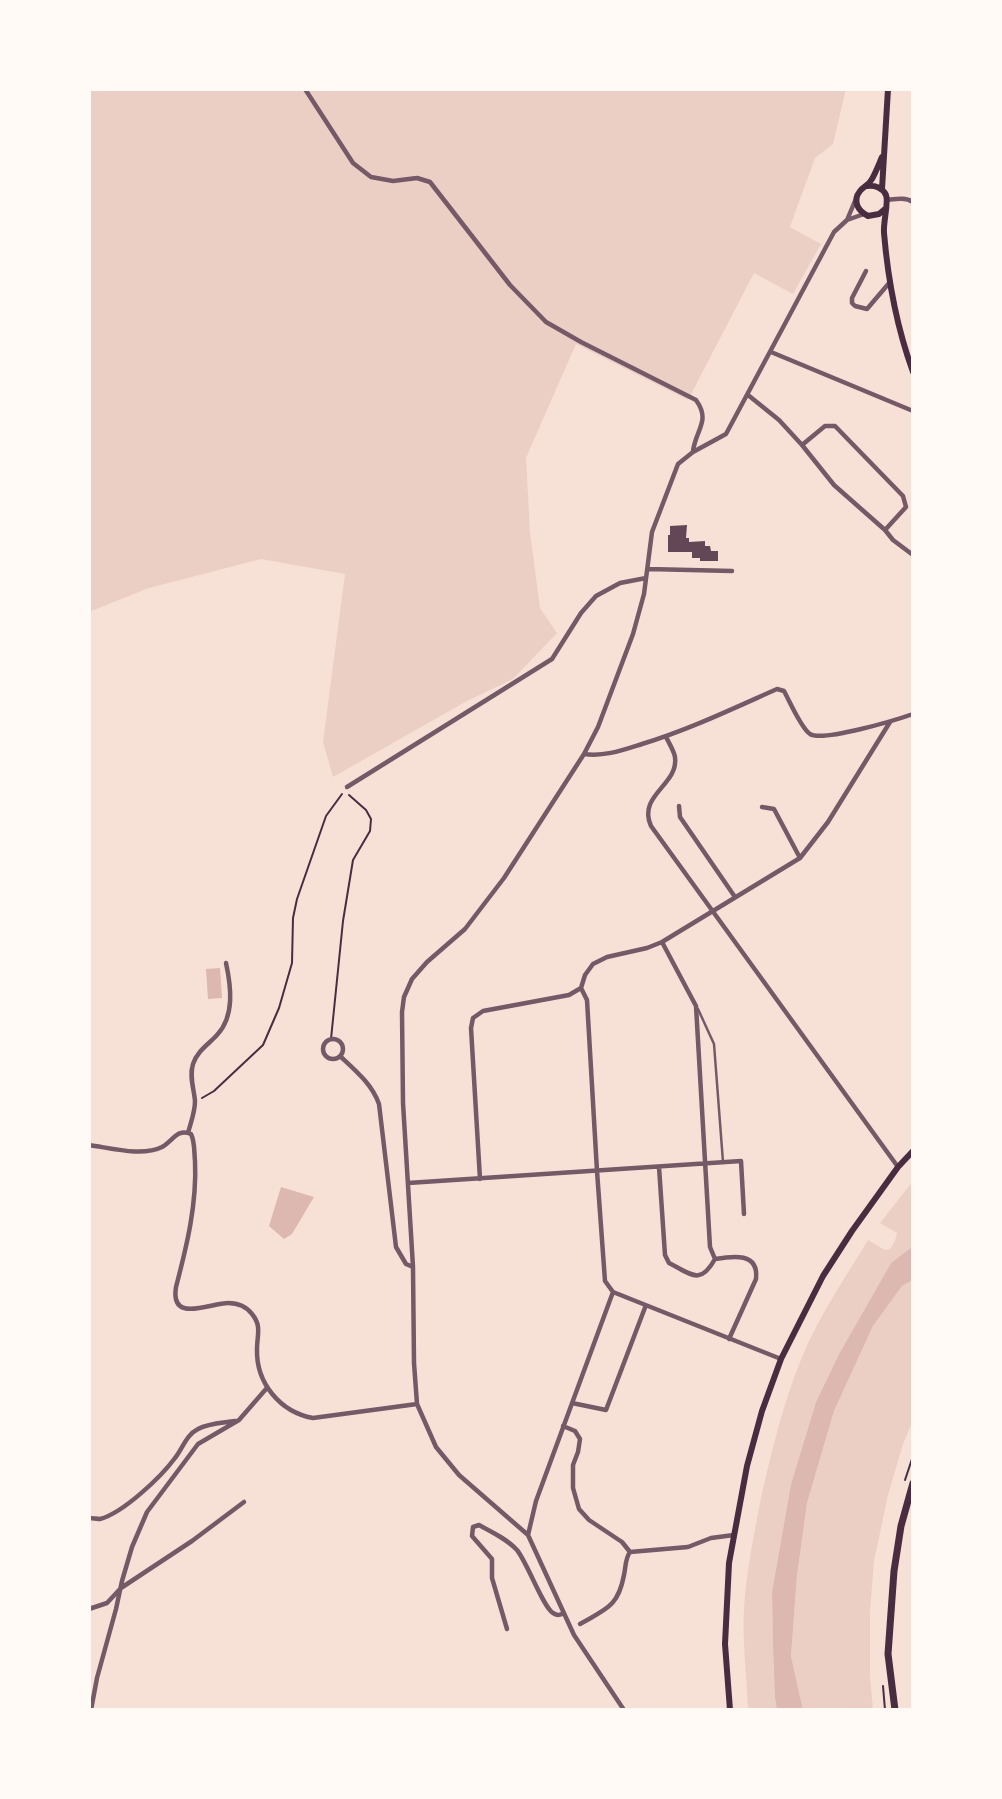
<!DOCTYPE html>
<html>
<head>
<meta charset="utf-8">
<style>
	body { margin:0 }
	#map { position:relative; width:1002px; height:1799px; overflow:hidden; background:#f7e1d7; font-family:Figtree,sans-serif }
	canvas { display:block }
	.frame { position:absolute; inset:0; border:91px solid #fffaf5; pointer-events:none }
</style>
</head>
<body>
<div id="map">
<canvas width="1002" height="1799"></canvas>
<div class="frame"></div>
</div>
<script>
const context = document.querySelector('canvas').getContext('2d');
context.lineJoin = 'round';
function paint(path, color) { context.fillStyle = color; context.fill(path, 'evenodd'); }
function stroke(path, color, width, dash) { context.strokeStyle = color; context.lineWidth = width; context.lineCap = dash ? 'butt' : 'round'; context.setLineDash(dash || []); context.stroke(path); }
paint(new Path2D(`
	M 89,89 L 846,89 L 833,144 L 815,158 L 790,227 L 821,244 L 793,294 L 754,273 L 688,400 L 576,344 L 526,458 L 530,532 L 540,608 L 557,633 L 513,679 L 467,701 L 333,777 L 323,742 L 345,574 L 261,559 L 149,588 L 89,612 Z
	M 913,1181 L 913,1246 L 891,1263 L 839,1354 L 816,1402 L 791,1484 L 772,1592 L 773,1647 L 775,1698 L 777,1710 L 748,1710 C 747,1677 742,1641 744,1609 C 746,1572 754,1535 761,1498 C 773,1445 786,1391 809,1341 C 826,1306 848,1273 868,1240 L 885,1250 L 890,1249 L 895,1241 L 897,1233 L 880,1223 Z
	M 913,1280 L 913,1420 L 903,1444 L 888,1495 L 874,1561 L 870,1612 L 870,1676 L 873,1710 L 803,1710 L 791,1656 L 797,1576 L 807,1503 L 834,1411 L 873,1326 L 902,1286 Z`), '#ebcfc5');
paint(new Path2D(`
	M 220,968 L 222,998 L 208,999 L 206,969 Z
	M 281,1187 L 314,1197 L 292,1234 L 284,1239 L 269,1226 Z
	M 913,1246 L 913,1280 L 902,1286 L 873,1326 L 834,1411 L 807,1503 L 797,1576 L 791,1656 L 803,1710 L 777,1710 L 775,1698 L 773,1647 L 772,1592 L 791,1484 L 816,1402 L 839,1354 L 891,1263 Z`), '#dcb8b0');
paint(new Path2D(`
	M 687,525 L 686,538 L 689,538 L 689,542 L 705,541 L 705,546 L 710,546 L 711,551 L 718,551 L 718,561 L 700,561 L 700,558 L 692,558 L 692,552 L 668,552 L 668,535 L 670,535 L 670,526 Z`), '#644757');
stroke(new Path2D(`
	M 331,1039 L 343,921 L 353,860 L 370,831 L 371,819 L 366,810 L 349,795
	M 202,1098 L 214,1091 L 263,1045 L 279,1008 L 292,963 L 293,918 L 297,899 L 326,816 L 342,794
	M 905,1480 L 913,1456
	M 883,1686 L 885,1710`), '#4a2c40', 2);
stroke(new Path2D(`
	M 698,1009 L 714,1044 L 723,1162`), '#755966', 2.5);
stroke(new Path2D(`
	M 305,89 L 353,163 L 371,177 L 393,181 L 417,178 L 430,182 L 510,285 L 546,322 L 581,342 L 696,400 C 711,421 696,429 693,451
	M 887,200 C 896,199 905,197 913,202
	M 847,220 L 864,214
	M 866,271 L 852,298 L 852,303 L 855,306 L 867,309 L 890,282
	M 771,352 L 913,411
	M 748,395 L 779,420 L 802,445 L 834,485 L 885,530 L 893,540 L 913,555
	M 802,445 L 825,426 L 835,426 L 903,496 L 906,507 L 885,530
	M 648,569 L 732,571
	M 666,737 C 669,743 674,751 675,757 C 679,785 637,795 651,826 L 898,1167
	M 584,754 C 604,757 623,750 642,744 C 688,730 732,709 777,689 L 784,691 C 790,702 801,728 810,734 C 823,742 896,720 913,714
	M 347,787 L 552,659 L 581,613 L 596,596 L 620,583 L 646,578
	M 679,806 L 680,817 L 735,897
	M 762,807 L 774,809 L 800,858
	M 581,988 L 587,1000 L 597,1171 L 605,1281 L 613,1292 L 781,1359
	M323 1049a10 10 0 1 1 20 0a10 10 0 1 1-20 0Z
	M 340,1056 C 355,1070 372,1084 379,1104 L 396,1247 L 406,1264 L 413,1267
	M 188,1133 C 191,1122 195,1112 195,1101 C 194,1089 189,1076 193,1064 C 197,1051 209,1044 217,1035 C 235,1016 231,986 226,963
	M 89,1145 C 111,1148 142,1157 162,1147 C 173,1141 177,1128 191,1134 C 195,1142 194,1152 195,1161 C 197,1204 187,1245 176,1287 C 170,1324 210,1303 228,1303 C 238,1303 246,1306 252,1314 C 262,1326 257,1335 257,1349 C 256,1383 280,1412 313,1418 L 417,1404
	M 659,1167 L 665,1255 L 669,1263 C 691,1274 700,1286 715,1259 L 710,1247 L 696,1006 L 662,942
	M 480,1179 L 471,1028 L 473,1018 L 483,1011 L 569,995 L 581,988 L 585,975 L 593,964 L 607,957 L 647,948 L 662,942 L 800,858 L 828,822 L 890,722
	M 408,1183 L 741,1161 L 744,1214
	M 715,1259 C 733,1256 759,1252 756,1279 L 729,1339
	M 572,1403 L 606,1410 L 646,1305
	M 563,1426 L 575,1431 L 580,1439 L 578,1452 L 573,1465 L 573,1488 L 579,1509 L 589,1520 L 622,1542 L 630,1552
	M 89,1518 C 91,1518 98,1519 100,1519 C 123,1513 161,1477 175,1458 C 183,1448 186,1435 198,1429 C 209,1423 223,1423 235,1421
	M 528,1535 L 536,1501 L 613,1292
	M 89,1609 L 107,1603 L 121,1588 L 192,1541 L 244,1502
	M 580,1624 C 606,1609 618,1607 624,1575 C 626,1566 625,1559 630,1552 L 688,1547 L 711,1538 L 734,1535
	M 507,1629 L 492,1578 L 492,1559 L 472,1536 L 473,1527 L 479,1525 C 492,1532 507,1539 517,1550 C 528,1564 543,1607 553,1613 C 558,1616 560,1615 564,1613
	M 91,1710 L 97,1678 L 116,1609 L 122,1581 L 132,1547 L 147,1512 L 198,1444 L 239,1420 L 266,1389
	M 624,1710 L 574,1635 L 528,1535 L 459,1475 L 436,1447 L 417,1404 L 414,1363 L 413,1267 L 403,1103 L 402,1012 L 404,997 L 412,979 L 427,962 L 465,929 L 504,878 L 584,754 L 598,727 L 633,634 L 644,594 L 652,532 L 678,464 L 693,452 L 726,434 L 834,232 L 847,220 L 855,201`), '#755966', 4.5);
stroke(new Path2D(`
	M 882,157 C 879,164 876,172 872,179 C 869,185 864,186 860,191 C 852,201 858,211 868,216 L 879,214 L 885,209
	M 867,186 C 875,185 883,188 886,195 C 889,202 883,222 884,233 C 888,280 897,328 913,372
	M 882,189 L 888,89
	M 730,1710 L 725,1644 L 729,1563 L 747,1466 L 762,1411 L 781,1359 L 823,1276 L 852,1231 L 898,1167 L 913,1151`), '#4a2c40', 6);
stroke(new Path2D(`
	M 895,1710 L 888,1654 L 894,1571 L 901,1526 L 913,1483`), '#4a2c40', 7);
</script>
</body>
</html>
